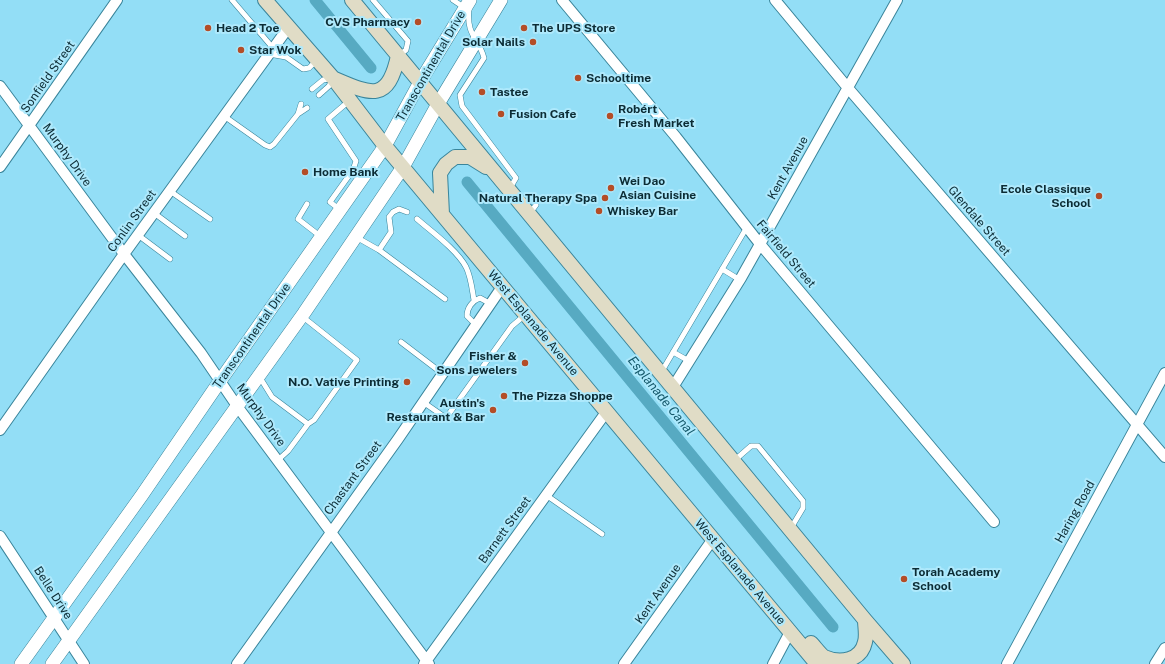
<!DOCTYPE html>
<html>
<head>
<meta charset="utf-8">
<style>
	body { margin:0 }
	canvas { display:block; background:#93def6 }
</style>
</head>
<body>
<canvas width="1165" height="664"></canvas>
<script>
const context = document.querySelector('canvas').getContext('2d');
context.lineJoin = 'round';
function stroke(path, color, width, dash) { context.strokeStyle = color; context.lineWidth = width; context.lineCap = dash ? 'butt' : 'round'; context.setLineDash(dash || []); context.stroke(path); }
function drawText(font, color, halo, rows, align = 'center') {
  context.font = font + ' "Public Sans",sans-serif'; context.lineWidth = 4; context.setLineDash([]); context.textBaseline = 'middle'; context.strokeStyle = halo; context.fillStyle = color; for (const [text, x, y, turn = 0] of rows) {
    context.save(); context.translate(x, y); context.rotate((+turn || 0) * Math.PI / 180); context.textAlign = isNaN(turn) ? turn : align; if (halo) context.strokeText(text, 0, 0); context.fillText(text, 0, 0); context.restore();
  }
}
stroke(new Path2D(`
	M 315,0 L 371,68
	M 467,182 L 833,627`), '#57aac2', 11);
const service = new Path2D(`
	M 232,0 L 273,48
	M 373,0 L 408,41 L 406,50 L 398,56
	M 453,0 L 465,8
	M 469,9 C 466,36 479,38 484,58 L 460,95 L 462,106 L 516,178 L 510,188
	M 269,54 L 286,57 L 303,69 L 309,68 L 317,60
	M 312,89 L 323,80 L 333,78 L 329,86 L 319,95
	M 301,104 L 298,114 L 307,108
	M 224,116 L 265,145 L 270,147 L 274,144 L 298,114
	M 170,191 L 210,219
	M 307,204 L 298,219 L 320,236
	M 339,209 L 330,202 L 353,170 L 356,161 L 328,119 L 349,101
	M 154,213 L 185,236
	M 530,213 L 536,205
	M 417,219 C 432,232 457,250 466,267 C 471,277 472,289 474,300
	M 138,235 L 170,259
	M 356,237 L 379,250 L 445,299
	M 379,250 L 391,232 L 389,217 L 393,212 L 399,209 L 407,212
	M 722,269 L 740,280
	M 303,317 L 357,360 L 314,420 L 308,424
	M 476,325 L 467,316 C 467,308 472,301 480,298 L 491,304
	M 401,342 L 443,374
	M 673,352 L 689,361
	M 662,371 L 747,227
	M 259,376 L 272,397 L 308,424 L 288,451 L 278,460
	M 423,402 L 446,418 L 512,326 L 525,315
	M 735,460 L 751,446 L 758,446 L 803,501 L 803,508 L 791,528
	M 546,495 L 602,534`);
const minor = new Path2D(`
	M 562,0 L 676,137 L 760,244 L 994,522
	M 775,0 L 848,88 L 1165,457
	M 0,86 L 124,254 L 201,353 L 237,406 L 429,664
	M 0,167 L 117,0
	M 673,387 L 741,278 L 897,0
	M 0,430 L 124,254 L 288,28
	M 0,536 L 84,664
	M 237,664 L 398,439 L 502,287
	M 424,664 L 607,411
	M 624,664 L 713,539
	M 773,664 L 790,632
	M 1007,664 L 1165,373
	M 1155,664 L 1165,648`);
const tertiary = new Path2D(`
	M 21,664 L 142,495 L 220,381 L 385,146 L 420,82 L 470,0
	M 52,664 L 304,313 L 403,167 L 438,104 L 501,0`);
const secondary = new Path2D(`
	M 265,0 L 333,78 L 385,146 L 817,664
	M 352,0 L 865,620 L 903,664
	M 335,79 C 372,95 388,102 398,56
	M 442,214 L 440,173 L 446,164 L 455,157 L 470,157 L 486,167
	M 811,643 C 815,647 819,653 824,657 C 840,664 861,661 865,642 C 867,635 865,626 865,620`);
stroke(service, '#3a859b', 6);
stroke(minor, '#3a859b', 12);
stroke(tertiary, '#3a859b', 14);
stroke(secondary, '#3a859b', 16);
stroke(service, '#fff', 5);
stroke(minor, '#fff', 10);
stroke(tertiary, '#fff', 13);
stroke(secondary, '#e0dcc6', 14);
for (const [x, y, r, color] of [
	[418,22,4,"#b44d27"],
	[208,28,4,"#b44d27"],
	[524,28,4,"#b44d27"],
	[533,42,4,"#b44d27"],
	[241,50,4,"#b44d27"],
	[578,78,4,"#b44d27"],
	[482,92,4,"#b44d27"],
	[501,114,4,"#b44d27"],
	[610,116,4,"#b44d27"],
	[305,172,4,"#b44d27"],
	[611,188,4,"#b44d27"],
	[1099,196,4,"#b44d27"],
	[605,198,4,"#b44d27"],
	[599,211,4,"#b44d27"],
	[525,363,4,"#b44d27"],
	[407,382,4,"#b44d27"],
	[504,396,4,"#b44d27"],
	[493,410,4,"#b44d27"],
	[904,579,4,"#b44d27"]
]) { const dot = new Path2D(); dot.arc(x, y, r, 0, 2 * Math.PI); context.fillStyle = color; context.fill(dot); stroke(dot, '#aee9fc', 1.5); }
drawText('bold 12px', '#0c2c35', '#aee9fc', [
	["CVS Pharmacy",410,22,"right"],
	["Head 2 Toe",216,28],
	["The UPS Store",532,28],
	["Solar Nails",525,42,"right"],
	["Star Wok",249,50],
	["Schooltime",586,78],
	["Tastee",490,92],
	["Robért",618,109],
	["Fresh Market",618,123],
	["Fusion Cafe",509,114],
	["Home Bank",313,172],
	["Wei Dao",619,181],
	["Asian Cuisine",619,195],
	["Ecole Classique",1091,189,"right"],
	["School",1091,203,"right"],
	["Natural Therapy Spa",597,198,"right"],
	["Whiskey Bar",607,211],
	["Fisher &",517,356,"right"],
	["Sons Jewelers",517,370,"right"],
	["N.O. Vative Printing",399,382,"right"],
	["The Pizza Shoppe",512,396],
	["Austin's",485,403,"right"],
	["Restaurant & Bar",485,417,"right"],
	["Torah Academy",912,572],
	["School",912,586]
], 'left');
drawText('12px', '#0c2c35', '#aee9fc', [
	["Transcontinental Drive",431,66,-60],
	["Sonfield Street",48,77,-55],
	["Murphy Drive",67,155,54],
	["Kent Avenue",788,168,-61],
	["Conlin Street",132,221,-54],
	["Glendale Street",979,221,49],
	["Fairfield Street",786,254,50],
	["West Esplanade Avenue",533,323,50],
	["Transcontinental Drive",252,336,-55],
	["Murphy Drive",261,415,54],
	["Chastant Street",353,478,-54],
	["Haring Road",1075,512,-61],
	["Barnett Street",505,530,-54],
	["West Esplanade Avenue",740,572,50],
	["Belle Drive",53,593,57],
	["Kent Avenue",658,594,-55]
]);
drawText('italic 13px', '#15596b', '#aee9fc', [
	["Esplanade Canal",661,396,51]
]);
</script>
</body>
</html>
